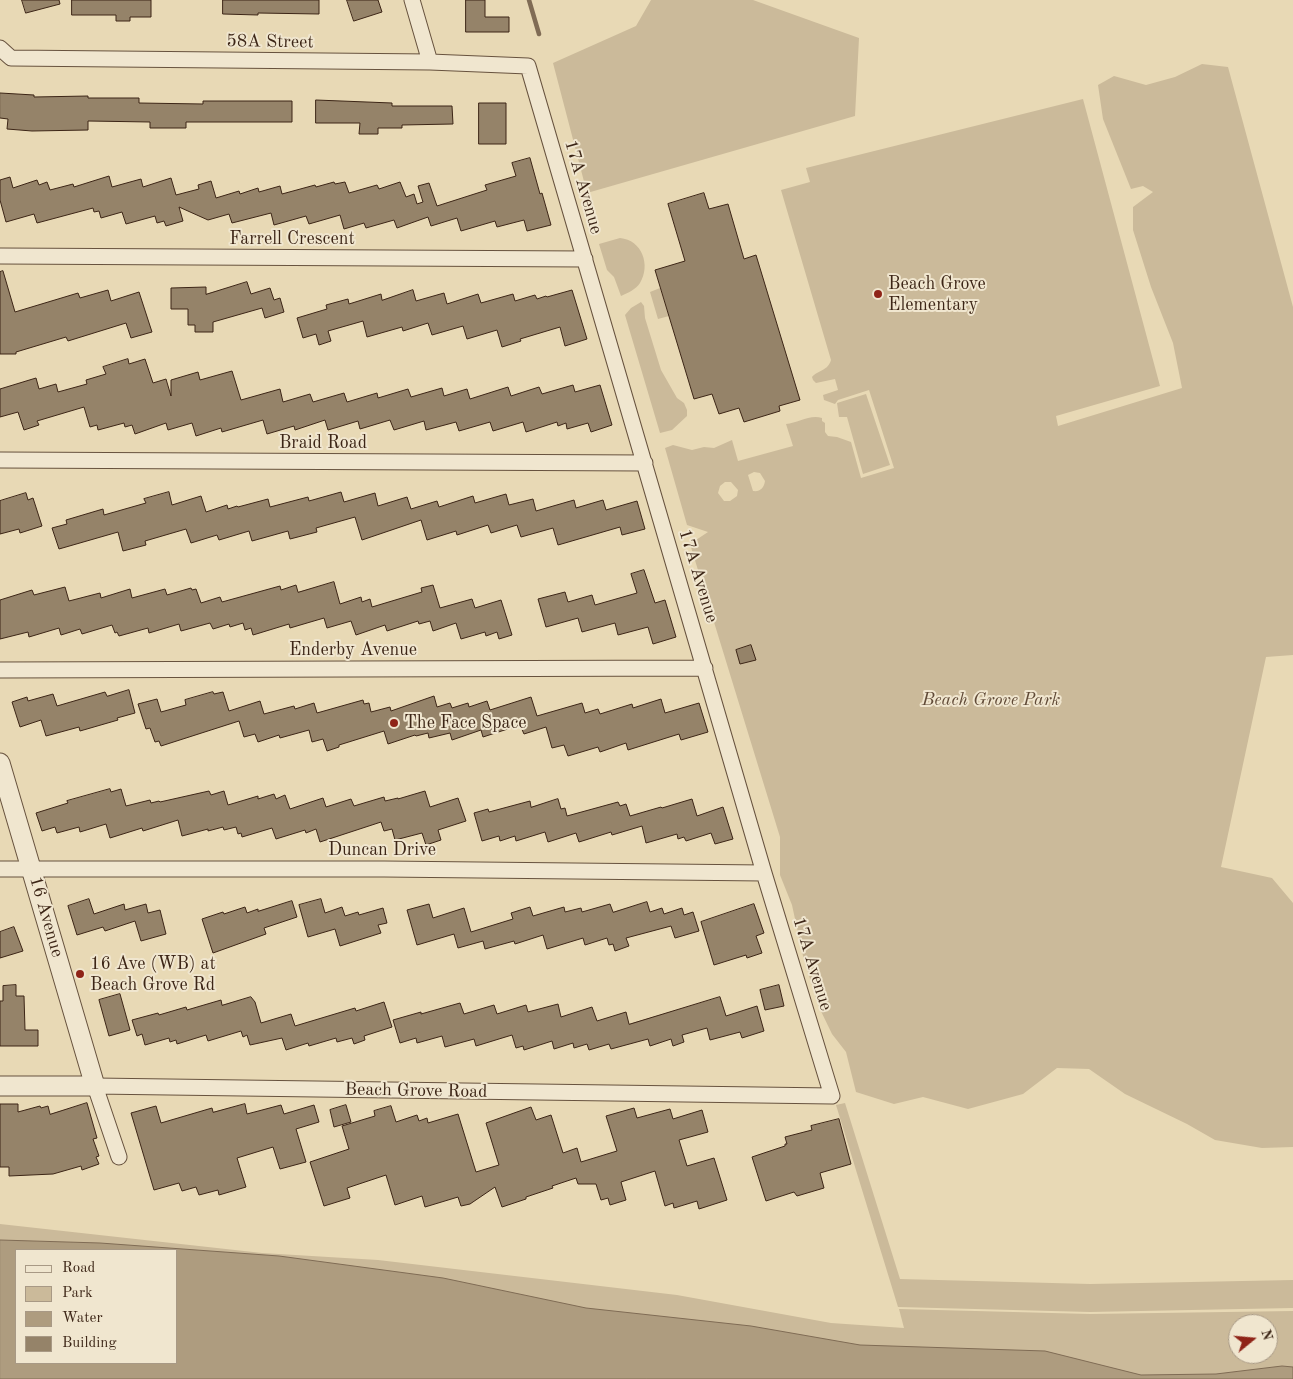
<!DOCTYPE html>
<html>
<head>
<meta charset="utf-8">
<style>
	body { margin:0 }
	#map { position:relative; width:1293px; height:1379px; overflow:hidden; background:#e8d9b5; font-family:"Old Standard TT",serif }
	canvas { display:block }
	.legend { position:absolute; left:15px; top:1249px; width:162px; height:115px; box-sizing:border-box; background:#f0e6cf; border:1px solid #a89985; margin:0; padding:6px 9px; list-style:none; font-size:15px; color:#3c2516 }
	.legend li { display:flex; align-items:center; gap:10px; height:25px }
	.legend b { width:25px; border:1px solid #a89985 }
	.north { position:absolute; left:1228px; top:1314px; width:50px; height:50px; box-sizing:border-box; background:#f0e6cf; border:1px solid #a89985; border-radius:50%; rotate:73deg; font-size:14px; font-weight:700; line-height:20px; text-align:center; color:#3c2516 }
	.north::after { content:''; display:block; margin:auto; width:18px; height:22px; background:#8f2418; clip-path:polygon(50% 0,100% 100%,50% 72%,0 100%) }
</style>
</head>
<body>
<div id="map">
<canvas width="1293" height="1379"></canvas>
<ul class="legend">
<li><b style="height:6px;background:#f0e6cf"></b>Road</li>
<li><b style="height:14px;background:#cbba9a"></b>Park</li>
<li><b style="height:14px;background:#ae9c7f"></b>Water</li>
<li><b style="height:14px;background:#958369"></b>Building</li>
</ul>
<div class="north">N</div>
</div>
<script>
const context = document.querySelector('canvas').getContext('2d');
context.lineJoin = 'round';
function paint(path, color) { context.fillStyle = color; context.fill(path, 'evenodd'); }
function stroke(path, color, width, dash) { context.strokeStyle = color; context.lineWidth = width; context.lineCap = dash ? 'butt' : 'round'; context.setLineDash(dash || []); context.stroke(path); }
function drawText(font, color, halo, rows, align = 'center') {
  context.font = font + ' "Old Standard TT",serif'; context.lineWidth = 4; context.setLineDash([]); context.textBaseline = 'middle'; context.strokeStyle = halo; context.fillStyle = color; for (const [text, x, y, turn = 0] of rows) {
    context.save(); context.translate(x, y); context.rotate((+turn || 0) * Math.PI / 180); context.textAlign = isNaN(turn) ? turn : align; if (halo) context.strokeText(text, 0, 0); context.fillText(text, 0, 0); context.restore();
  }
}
paint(new Path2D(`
	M 651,0 L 753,0 L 859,38 L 855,116 L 587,193 L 553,63 L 636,26 Z
	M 1202,64 L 1228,67 L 1293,307 L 1293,655 L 1266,657 L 1221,867 L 1272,878 L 1293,903 L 1293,1147 L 1262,1148 L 1215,1140 L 1187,1124 L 1125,1094 L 1089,1069 L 1057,1068 L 1023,1094 L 968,1109 L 923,1097 L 894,1104 L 856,1092 L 846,1052 L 832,1034 L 818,1005 L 803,956 L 792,905 L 780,875 L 780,837 L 690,544 L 708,532 L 687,525 L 665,448 L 673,445 L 692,450 L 704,447 L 714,448 L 732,440 L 738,461 L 793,446 L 786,424 C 798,423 810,414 822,418 L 822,421 L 825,423 L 825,432 L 828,436 L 837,437 L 851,442 L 861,478 L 894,468 L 869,390 L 838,400 L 835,404 L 824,400 L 823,395 L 838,390 L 835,379 L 816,383 L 813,380 L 812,377 C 818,370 828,371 831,360 L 781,190 L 810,182 L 806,168 L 1083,99 L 1160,386 L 1056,416 L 1058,426 L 1182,388 L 1173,343 L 1151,287 L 1133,230 L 1133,207 L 1153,192 L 1143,186 L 1131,189 L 1103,119 L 1098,85 L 1114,76 L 1146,85 L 1175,77 ZM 754,472 L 760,473 L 765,481 C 764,488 760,492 753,491 L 748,475 ZM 725,482 L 731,482 L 738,490 L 737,496 L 730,501 L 724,501 L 718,493 L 720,486 Z
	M 620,238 C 642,240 651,265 640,283 C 636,289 628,293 621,296 L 614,277 L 607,270 L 599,244 Z
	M 660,288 L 669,316 L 658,319 L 650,292 Z
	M 641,302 L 644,306 L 645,318 L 661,370 L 677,398 L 684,403 L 687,410 L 687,416 L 672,430 L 660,433 L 625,315 L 631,308 Z
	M 866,394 L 890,465 L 863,474 L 847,417 L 839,417 L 837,403 Z
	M 845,1103 L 900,1279 L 1090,1284 L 1293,1280 L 1293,1308 L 1090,1312 L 898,1307 L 836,1105 Z
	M 0,1224 L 262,1253 L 378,1260 L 677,1295 L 831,1323 L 904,1328 L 899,1309 L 1090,1314 L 1293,1311 L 1293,1379 L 0,1379 ZM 16,1250 L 176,1250 L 176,1363 L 16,1363 ZM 1238,1324 L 1268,1324 L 1268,1354 L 1238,1354 Z`), '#cbba9a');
const water = new Path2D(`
	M 0,1240 L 100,1243 L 279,1256 L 443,1278 L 586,1308 L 751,1326 L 860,1345 L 1045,1351 L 1141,1375 L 1216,1374 L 1282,1366 L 1293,1367 L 1293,1379 L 0,1379 ZM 16,1250 L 176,1250 L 176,1363 L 16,1363 Z`);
paint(water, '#ae9c7f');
stroke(water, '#806c55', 1);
stroke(new Path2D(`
	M 529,0 L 539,34`), '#806c55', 4.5);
const building = new Path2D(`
	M 22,0 L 59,0 L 60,4 L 26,13 Z
	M 72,0 L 151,0 L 151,17 L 130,17 L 130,21 L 116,21 L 116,15 L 72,15 Z
	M 223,0 L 319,0 L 319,14 L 258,13 L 258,15 L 223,14 Z
	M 347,0 L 378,0 L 382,12 L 354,21 Z
	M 466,0 L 485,0 L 485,17 L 509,17 L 509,32 L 466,32 Z
	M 0,93 L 34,95 L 34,97 L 88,96 L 88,98 L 139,98 L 139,103 L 203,104 L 203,101 L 292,101 L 292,122 L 186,122 L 186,128 L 150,128 L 150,122 L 88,121 L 88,130 L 32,131 L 7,129 L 8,119 L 0,118 Z
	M 316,100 L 392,103 L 392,106 L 452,106 L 453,124 L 402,125 L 402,128 L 378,128 L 378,134 L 359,134 L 360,123 L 316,123 Z
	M 479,103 L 506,103 L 506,144 L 479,144 Z
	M 530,158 L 540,194 L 542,193 L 551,225 L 527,231 L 524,220 L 497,227 L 495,221 L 461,231 L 457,218 L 431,226 L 428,217 L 397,228 L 394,220 L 366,228 L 364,223 L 344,229 L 340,215 L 309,224 L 306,216 L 274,225 L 271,213 L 232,223 L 229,214 L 208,220 L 179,207 L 183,221 L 166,226 L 164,221 L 157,223 L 155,216 L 126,224 L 122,212 L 101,218 L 99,211 L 94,212 L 93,208 L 37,223 L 34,214 L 6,222 L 0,200 L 0,180 L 10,177 L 13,188 L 37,180 L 39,185 L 47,182 L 50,190 L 73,184 L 74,187 L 109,176 L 112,187 L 141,179 L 143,187 L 171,178 L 176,195 L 199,189 L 198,185 L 211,181 L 216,198 L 239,191 L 240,194 L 258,188 L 259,192 L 280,186 L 282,194 L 315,185 L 316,187 L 334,182 L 335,184 L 345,182 L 349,193 L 377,185 L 379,189 L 400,182 L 406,197 L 414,194 L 417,204 L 423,202 L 418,186 L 429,183 L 437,206 L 487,190 L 485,185 L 516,176 L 512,163 Z
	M 704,193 L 709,209 L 728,204 L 744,259 L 756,255 L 800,400 L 779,406 L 780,411 L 744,422 L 739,408 L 719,414 L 712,394 L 694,399 L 655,270 L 685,261 L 668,204 Z
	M 3,271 L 15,312 L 78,293 L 80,298 L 108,290 L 111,301 L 139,292 L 152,332 L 131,338 L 126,323 L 68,341 L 66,337 L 16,352 L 16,354 L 0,354 L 0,272 Z
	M 247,282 L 251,294 L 270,288 L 274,300 L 280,298 L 284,312 L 265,318 L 262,308 L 213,322 L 213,332 L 195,332 L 195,325 L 188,325 L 188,309 L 171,309 L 171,288 L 206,287 L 206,294 Z
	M 413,290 L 416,301 L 444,293 L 447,304 L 478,294 L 481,303 L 513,294 L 515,301 L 535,295 L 537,299 L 546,296 L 547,297 L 572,290 L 587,339 L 565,346 L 560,327 L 520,339 L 521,341 L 502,347 L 497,330 L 467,339 L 463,326 L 432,335 L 428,323 L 403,331 L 402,327 L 367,337 L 363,321 L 328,331 L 331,341 L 319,345 L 316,334 L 303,338 L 297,318 L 327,309 L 326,305 L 348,299 L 349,304 L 381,294 L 382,300 Z
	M 128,359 L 129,364 L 145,359 L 153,383 L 166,379 L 171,396 L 171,380 L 198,372 L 200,380 L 232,371 L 241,400 L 280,389 L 283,402 L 310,394 L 313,402 L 344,393 L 347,402 L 377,393 L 378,398 L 408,389 L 411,397 L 442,388 L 444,396 L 467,389 L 470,399 L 508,387 L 511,396 L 539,387 L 542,394 L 573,385 L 575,392 L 600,385 L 612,425 L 591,432 L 588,423 L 567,429 L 566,423 L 558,426 L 557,422 L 526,432 L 523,422 L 493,431 L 490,422 L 459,431 L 456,422 L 426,430 L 424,421 L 394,430 L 390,420 L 360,429 L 358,421 L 328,430 L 325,420 L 295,430 L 294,426 L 267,434 L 263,420 L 222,432 L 221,428 L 196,436 L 192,423 L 168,430 L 166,423 L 135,434 L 132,425 L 125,427 L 124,423 L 98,430 L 97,425 L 90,427 L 84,407 L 37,421 L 39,425 L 24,430 L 18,412 L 0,417 L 0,389 L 36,378 L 39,389 L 56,384 L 58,392 L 87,384 L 86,380 L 106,374 L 103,367 Z
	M 169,492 L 172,505 L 201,496 L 206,512 L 227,505 L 228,509 L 237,506 L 238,507 L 268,499 L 270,507 L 308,497 L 309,501 L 341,492 L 344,502 L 375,493 L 378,506 L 407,497 L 411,509 L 437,501 L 439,507 L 473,496 L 475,503 L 506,494 L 509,505 L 533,499 L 536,511 L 574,500 L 576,508 L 603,500 L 606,510 L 637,501 L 645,529 L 622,535 L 620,527 L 558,545 L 553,528 L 521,537 L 517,525 L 491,533 L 488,525 L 457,535 L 456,531 L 427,540 L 421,520 L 362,540 L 355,517 L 316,528 L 317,532 L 290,539 L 288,531 L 252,541 L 249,531 L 219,540 L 217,535 L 191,543 L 186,529 L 145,541 L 146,545 L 123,551 L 118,532 L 59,549 L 52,528 L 67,524 L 66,520 L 103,509 L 104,515 L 146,503 L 144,499 Z
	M 26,493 L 28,500 L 33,498 L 42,526 L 20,533 L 19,529 L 0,534 L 0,501 Z
	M 644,570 L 655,603 L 665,600 L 676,637 L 653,644 L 648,627 L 618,635 L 615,623 L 582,632 L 578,618 L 546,627 L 538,599 L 565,592 L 568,602 L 592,595 L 595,605 L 637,593 L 631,574 Z
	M 334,582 L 340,604 L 361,597 L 362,602 L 370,599 L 372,607 L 422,592 L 421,588 L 433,585 L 440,608 L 472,599 L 475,608 L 501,600 L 512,635 L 499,639 L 497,632 L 486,636 L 485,632 L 461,639 L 456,623 L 433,631 L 430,621 L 419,624 L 418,621 L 387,631 L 385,625 L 356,635 L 351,621 L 327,628 L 324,618 L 290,628 L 289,624 L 253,635 L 251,628 L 245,630 L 243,623 L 230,627 L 229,624 L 213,629 L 210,623 L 181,631 L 179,624 L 149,633 L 148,628 L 119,636 L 117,632 L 115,633 L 112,625 L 82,634 L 80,629 L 61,635 L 59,628 L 29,637 L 28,632 L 0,639 L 0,600 L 32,590 L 34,595 L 65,587 L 69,601 L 100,593 L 101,598 L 130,589 L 132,598 L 165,589 L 167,595 L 191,588 L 192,590 L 196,589 L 201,603 L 220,597 L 222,602 L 280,586 L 281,590 L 296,585 L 298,592 Z
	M 751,645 L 756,660 L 740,664 L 736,650 Z
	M 129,690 L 135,713 L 117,718 L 118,720 L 80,731 L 79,727 L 46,736 L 41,720 L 20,727 L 12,702 L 27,697 L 28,701 L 53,694 L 57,706 L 105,692 L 107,696 Z
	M 213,692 L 214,694 L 223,692 L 229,711 L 260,701 L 264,714 L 294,706 L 295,709 L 314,703 L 317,713 L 363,700 L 364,704 L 369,703 L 371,712 L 390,707 L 391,711 L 434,696 L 437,707 L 450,703 L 452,708 L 468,703 L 469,707 L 487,701 L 490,710 L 531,697 L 537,716 L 582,703 L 585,713 L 598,709 L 600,714 L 632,704 L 633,708 L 661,699 L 665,713 L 699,703 L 708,732 L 681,740 L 679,734 L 628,750 L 626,743 L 600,752 L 598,747 L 568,756 L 564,745 L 552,748 L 546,727 L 524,734 L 520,725 L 483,737 L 481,730 L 452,740 L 450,733 L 429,738 L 428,733 L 416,736 L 415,735 L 388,744 L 384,731 L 339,745 L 339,747 L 327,751 L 323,739 L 312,742 L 309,730 L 280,738 L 279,735 L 258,742 L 255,734 L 244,737 L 239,721 L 161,746 L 159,741 L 155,742 L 150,728 L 146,729 L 138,704 L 157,699 L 161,712 L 186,705 L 185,700 Z
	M 110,789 L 111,792 L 121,789 L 126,806 L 150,800 L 151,803 L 159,801 L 160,802 L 209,791 L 211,795 L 224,791 L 228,805 L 258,796 L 258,799 L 274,794 L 276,799 L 285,795 L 290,809 L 323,798 L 326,807 L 351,799 L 354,806 L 384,797 L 385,801 L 398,798 L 398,799 L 425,791 L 430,807 L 458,798 L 466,821 L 438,830 L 441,840 L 426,845 L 422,833 L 395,840 L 392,829 L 384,831 L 381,822 L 320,842 L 316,829 L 306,833 L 305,830 L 276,839 L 272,828 L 242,837 L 241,833 L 238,834 L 236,827 L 224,830 L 223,827 L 208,831 L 208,829 L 182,836 L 178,820 L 143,831 L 142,828 L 110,838 L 106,824 L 80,832 L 79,827 L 57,833 L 55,827 L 42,831 L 36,813 L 68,803 L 67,801 Z
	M 558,799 L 561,809 L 565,808 L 567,816 L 618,802 L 620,806 L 626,804 L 630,816 L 661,807 L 662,808 L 692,799 L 697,816 L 723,807 L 733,839 L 715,844 L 711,833 L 686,841 L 684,837 L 678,839 L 677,834 L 646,843 L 642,826 L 612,835 L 611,832 L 579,842 L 576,833 L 548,842 L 545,832 L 516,841 L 515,836 L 500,841 L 499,836 L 482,841 L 474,813 L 488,809 L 489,812 L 530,801 L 531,807 Z
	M 89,899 L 94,914 L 124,904 L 125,910 L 146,904 L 148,913 L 160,910 L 166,934 L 141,941 L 135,921 L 105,931 L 103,927 L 77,935 L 68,906 Z
	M 321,899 L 325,913 L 342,907 L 345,916 L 358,912 L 359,915 L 383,908 L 387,923 L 378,925 L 381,933 L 340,946 L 335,929 L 308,937 L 299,905 Z
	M 292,901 L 297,917 L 264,928 L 266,934 L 213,953 L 202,919 L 223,912 L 224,914 L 245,907 L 247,913 L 258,909 L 258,911 Z
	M 647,902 L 650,912 L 662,908 L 664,914 L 682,908 L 684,915 L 693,912 L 699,931 L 675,938 L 671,926 L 626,938 L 629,946 L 615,951 L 613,944 L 609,945 L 607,938 L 585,945 L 583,938 L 547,949 L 543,935 L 515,944 L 514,941 L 485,949 L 483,941 L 458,948 L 454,934 L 417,945 L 407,910 L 429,904 L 433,918 L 464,908 L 471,932 L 513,919 L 511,913 L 530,907 L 533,916 L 564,907 L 565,912 L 581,908 L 582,912 L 610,904 L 613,912 Z
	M 754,904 L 764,933 L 756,936 L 762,953 L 747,958 L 746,955 L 714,965 L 701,922 Z
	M 14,927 L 23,951 L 0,958 L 0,932 Z
	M 16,985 L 16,996 L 24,996 L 25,1030 L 38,1030 L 38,1046 L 0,1046 L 0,1001 L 3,1001 L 3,986 Z
	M 779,985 L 784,1006 L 765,1010 L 760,990 Z
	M 120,994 L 130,1030 L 109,1036 L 99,1000 Z
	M 251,997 L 255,1002 L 261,1023 L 291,1014 L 295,1026 L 355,1008 L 356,1011 L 384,1002 L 392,1027 L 364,1036 L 365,1040 L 354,1044 L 352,1038 L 337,1042 L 336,1038 L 309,1046 L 308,1043 L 286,1050 L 282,1038 L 250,1045 L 247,1035 L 243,1037 L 241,1031 L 208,1041 L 206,1035 L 177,1044 L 176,1040 L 170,1042 L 169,1038 L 145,1045 L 142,1034 L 137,1036 L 132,1020 L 158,1013 L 159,1015 L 186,1007 L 187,1010 L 221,1000 L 222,1005 Z
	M 720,997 L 726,1016 L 757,1006 L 764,1031 L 742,1038 L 740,1032 L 710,1040 L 707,1028 L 682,1035 L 684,1042 L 673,1046 L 671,1039 L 650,1046 L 648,1039 L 611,1049 L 609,1044 L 589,1050 L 587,1044 L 574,1048 L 573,1043 L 554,1049 L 552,1041 L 524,1050 L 523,1046 L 516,1048 L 512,1035 L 476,1046 L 474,1039 L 445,1047 L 442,1036 L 417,1043 L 416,1038 L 400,1043 L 393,1020 L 421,1012 L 421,1014 L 460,1003 L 464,1014 L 494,1005 L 497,1014 L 526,1005 L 528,1012 L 558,1004 L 561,1017 L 592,1007 L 597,1021 L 626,1012 L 629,1024 Z
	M 87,1103 L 97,1138 L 93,1139 L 99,1156 L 96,1157 L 99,1164 L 82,1170 L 81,1166 L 53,1174 L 9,1176 L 9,1167 L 0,1167 L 0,1104 L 18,1104 L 18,1112 L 40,1106 L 41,1108 L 48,1106 L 50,1114 Z
	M 245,1104 L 247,1114 L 281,1105 L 284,1114 L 314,1105 L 319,1122 L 296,1129 L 306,1162 L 280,1169 L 273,1147 L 237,1158 L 246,1187 L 219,1195 L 218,1190 L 199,1195 L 196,1187 L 182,1191 L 179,1183 L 154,1190 L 131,1113 L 156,1106 L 161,1123 L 212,1108 L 213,1112 Z
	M 346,1105 L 351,1122 L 334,1127 L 330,1110 Z
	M 391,1106 L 396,1122 L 417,1115 L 419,1121 L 427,1118 L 428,1123 L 458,1114 L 476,1172 L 499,1165 L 486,1123 L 531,1107 L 536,1120 L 551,1115 L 563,1153 L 577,1148 L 581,1162 L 617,1151 L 606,1116 L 634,1108 L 637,1118 L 670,1109 L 673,1119 L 702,1110 L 708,1132 L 679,1140 L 687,1166 L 714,1158 L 727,1200 L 699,1209 L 697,1201 L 674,1208 L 673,1203 L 665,1206 L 655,1171 L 621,1182 L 626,1200 L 610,1205 L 608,1198 L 601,1200 L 596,1184 L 578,1184 L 576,1178 L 552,1186 L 553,1188 L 526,1197 L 526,1199 L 502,1207 L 495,1187 L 470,1204 L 461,1206 L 458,1197 L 425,1207 L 422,1196 L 395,1205 L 386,1175 L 347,1188 L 350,1198 L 324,1206 L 310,1162 L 349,1149 L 342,1126 L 375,1116 L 374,1111 Z
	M 839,1119 L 851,1164 L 820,1173 L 824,1188 L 797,1196 L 794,1192 L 766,1201 L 752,1157 L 785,1146 L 785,1144 L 787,1144 L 785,1137 L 812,1130 L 811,1126 Z`);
paint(building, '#958369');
stroke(building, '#3c2516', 1);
const minor = new Path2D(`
	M 412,0 L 430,62
	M 0,48 L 11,58 L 430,62 L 528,66 L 764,873 L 832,1096 L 95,1086 L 119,1157
	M 0,256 L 585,259
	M 0,460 L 645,463
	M 0,670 L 705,668
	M 0,869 L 384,869 L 764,873`);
const tertiary = new Path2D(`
	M 0,763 L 95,1086 L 0,1086`);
stroke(minor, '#67523e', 17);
stroke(tertiary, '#67523e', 21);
stroke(minor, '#f0e6cf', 15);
stroke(tertiary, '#f0e6cf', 19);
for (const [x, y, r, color] of [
	[878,294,5,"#8f2418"],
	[394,723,5,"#8f2418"],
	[80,974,5,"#8f2418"]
]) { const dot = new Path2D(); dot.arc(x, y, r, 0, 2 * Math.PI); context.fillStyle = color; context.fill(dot); stroke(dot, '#f0e6cf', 2); }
drawText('18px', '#3c2516', '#f0e6cf', [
	["58A Street",270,42,1],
	["17A Avenue",583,187,74],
	["Farrell Crescent",292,239],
	["Braid Road",323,443],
	["17A Avenue",698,576,73],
	["Enderby Avenue",353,650],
	["Duncan Drive",382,850],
	["16 Avenue",46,917,74],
	["17A Avenue",812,964,73],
	["Beach Grove Road",416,1091,1]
]);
drawText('18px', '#3c2516', '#f0e6cf', [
	["Beach Grove",888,284],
	["Elementary",888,305],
	["The Face Space",404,723],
	["16 Ave (WB) at",90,964],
	["Beach Grove Rd",90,985]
], 'left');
drawText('italic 18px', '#604a37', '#f0e6cf', [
	["Beach Grove Park",991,700]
]);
</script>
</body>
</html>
